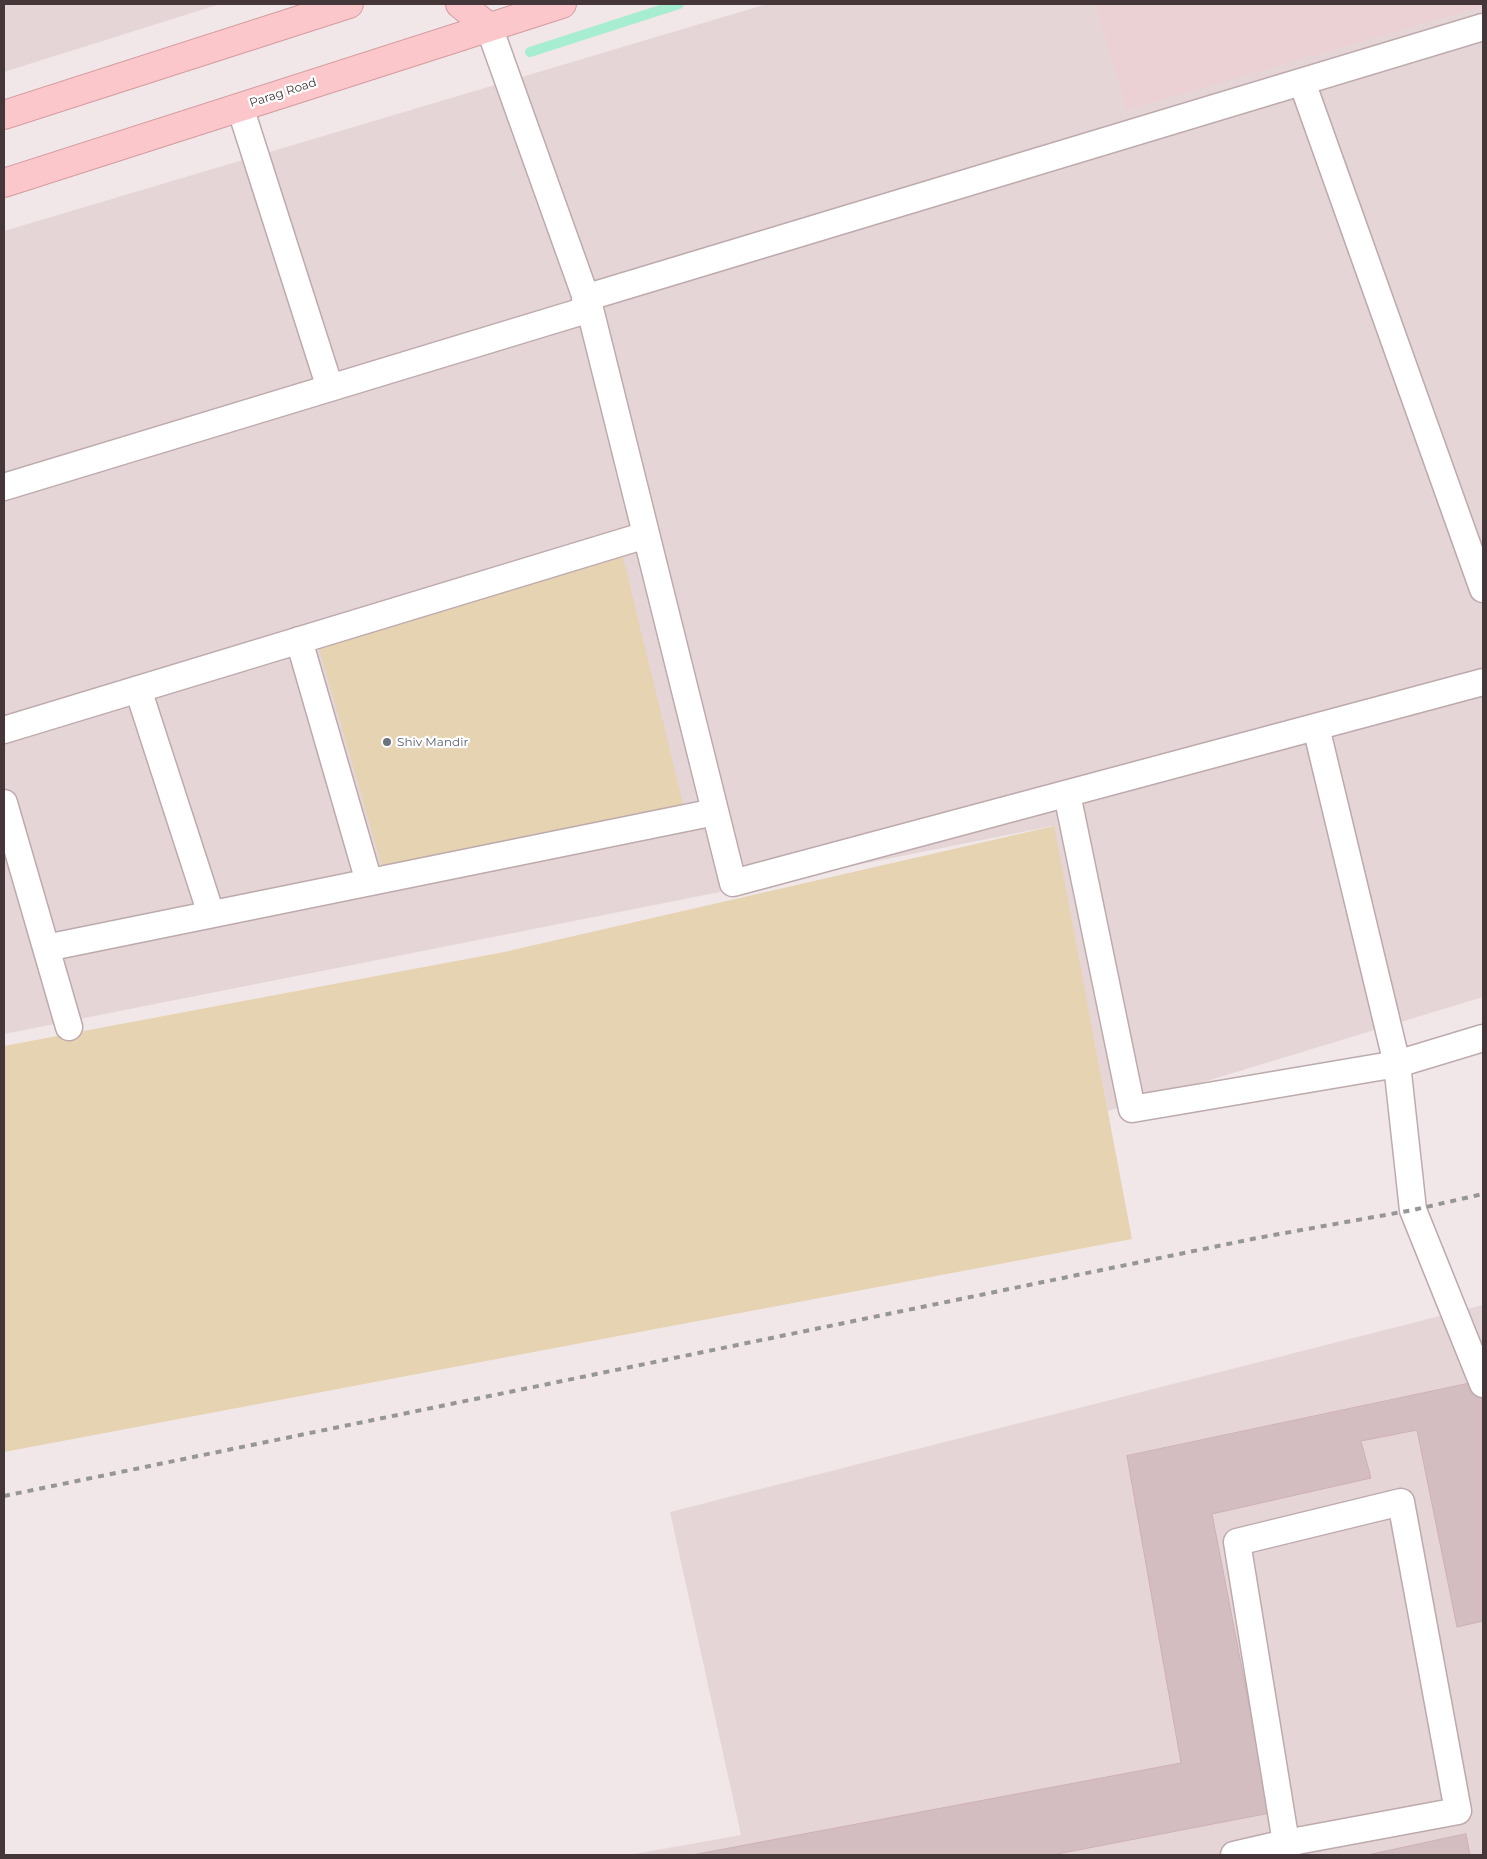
<!DOCTYPE html>
<html>
<head>
<meta charset="utf-8">
<style>
	body { margin:0 }
	#map { position:relative; width:1487px; height:1859px; overflow:hidden; background:#f2e7e8; font-family:Montserrat,sans-serif }
	canvas { display:block }
	.frame { position:absolute; inset:0; border:5px solid #453639; pointer-events:none }
</style>
</head>
<body>
<div id="map">
<canvas width="1487" height="1859"></canvas>
<div class="frame"></div>
</div>
<script>
const context = document.querySelector('canvas').getContext('2d');
context.lineJoin = 'round';
function paint(path, color) { context.fillStyle = color; context.fill(path, 'evenodd'); }
function stroke(path, color, width, dash) { context.strokeStyle = color; context.lineWidth = width; context.lineCap = dash ? 'butt' : 'round'; context.setLineDash(dash || []); context.stroke(path); }
function drawText(font, color, halo, rows, align = 'center') {
  context.font = font + ' Montserrat,sans-serif'; context.lineWidth = 4.5; context.setLineDash([]); context.textBaseline = 'middle'; context.strokeStyle = halo; context.fillStyle = color; for (const [text, x, y, turn = 0] of rows) {
    context.save(); context.translate(x, y); context.rotate((+turn || 0) * Math.PI / 180); context.textAlign = isNaN(turn) ? turn : align; if (halo) context.strokeText(text, 0, 0); context.fillText(text, 0, 0); context.restore();
  }
}
paint(new Path2D(`
	M 4,4 L 220,4 L 4,72 Z
	M 767,4 L 1483,4 L 1483,997 L 1108,1111 L 1053,826 L 4,1034 L 4,231 Z
	M 1483,1305 L 1483,1855 L 629,1855 L 741,1835 L 670,1512 Z`), '#e6d5d7');
paint(new Path2D(`
	M 1095,4 L 1483,4 L 1483,6 L 1127,110 Z`), '#ebd1d3');
paint(new Path2D(`
	M 623,557 L 683,804 L 382,867 L 319,648 Z
	M 1054,826 L 1132,1239 L 4,1452 L 4,1046 L 504,952 Z`), '#e5d3b1');
stroke(new Path2D(`
	M 530,52 L 679,4`), '#a6edd1', 10);
const building = new Path2D(`
	M 1481,1381 L 1483,1392 L 1483,1621 L 1457,1627 L 1417,1430 L 1361,1441 L 1371,1478 L 1212,1514 L 1270,1813 L 1052,1855 L 692,1855 L 1181,1763 L 1127,1456 Z
	M 1466,1834 L 1470,1855 L 1368,1855 Z`);
paint(building, '#d4bdc1');
stroke(building, '#ceb0b6', 1);
const street = new Path2D(`
	M 489,27 L 590,309 L 733,883 L 1483,682
	M 1302,82 L 1483,589
	M 240,107 L 330,388
	M 585,298 L 1483,27
	M 4,487 L 590,309
	M 299,640 L 369,882
	M 138,689 L 211,914
	M 1316,727 L 1397,1064 L 1413,1210 L 1483,1384
	M 4,730 L 646,535
	M 1067,794 L 1132,1109 L 1397,1064 L 1483,1038
	M 4,803 L 69,1027
	M 46,948 L 715,812
	M 1234,1855 L 1286,1843 L 1458,1811 L 1401,1502 L 1237,1542 L 1286,1843 L 1287,1855`);
const secondary = new Path2D(`
	M 460,4 L 489,27
	M 4,115 L 349,4
	M 4,183 L 562,4`);
stroke(street, '#bdaaad', 29);
stroke(secondary, '#d39b9f', 30);
stroke(street, '#fff', 26);
stroke(secondary, '#fcc7ca', 28);
stroke(new Path2D(`
	M 4,1496 L 1257,1238 L 1413,1210 L 1483,1194`), '#969696', 4, [6, 6]);
for (const [x, y, r, color] of [
	[387,742,5,"#6b7280"]
]) { const dot = new Path2D(); dot.arc(x, y, r, 0, 2 * Math.PI); context.fillStyle = color; context.fill(dot); stroke(dot, '#fff', 2); }
drawText('12px', '#453639', '#fff', [
	["Parag Road",283,93,-18]
]);
drawText('12px', '#5b616d', '#fff', [
	["Shiv Mandir",397,742]
], 'left');
</script>
</body>
</html>
